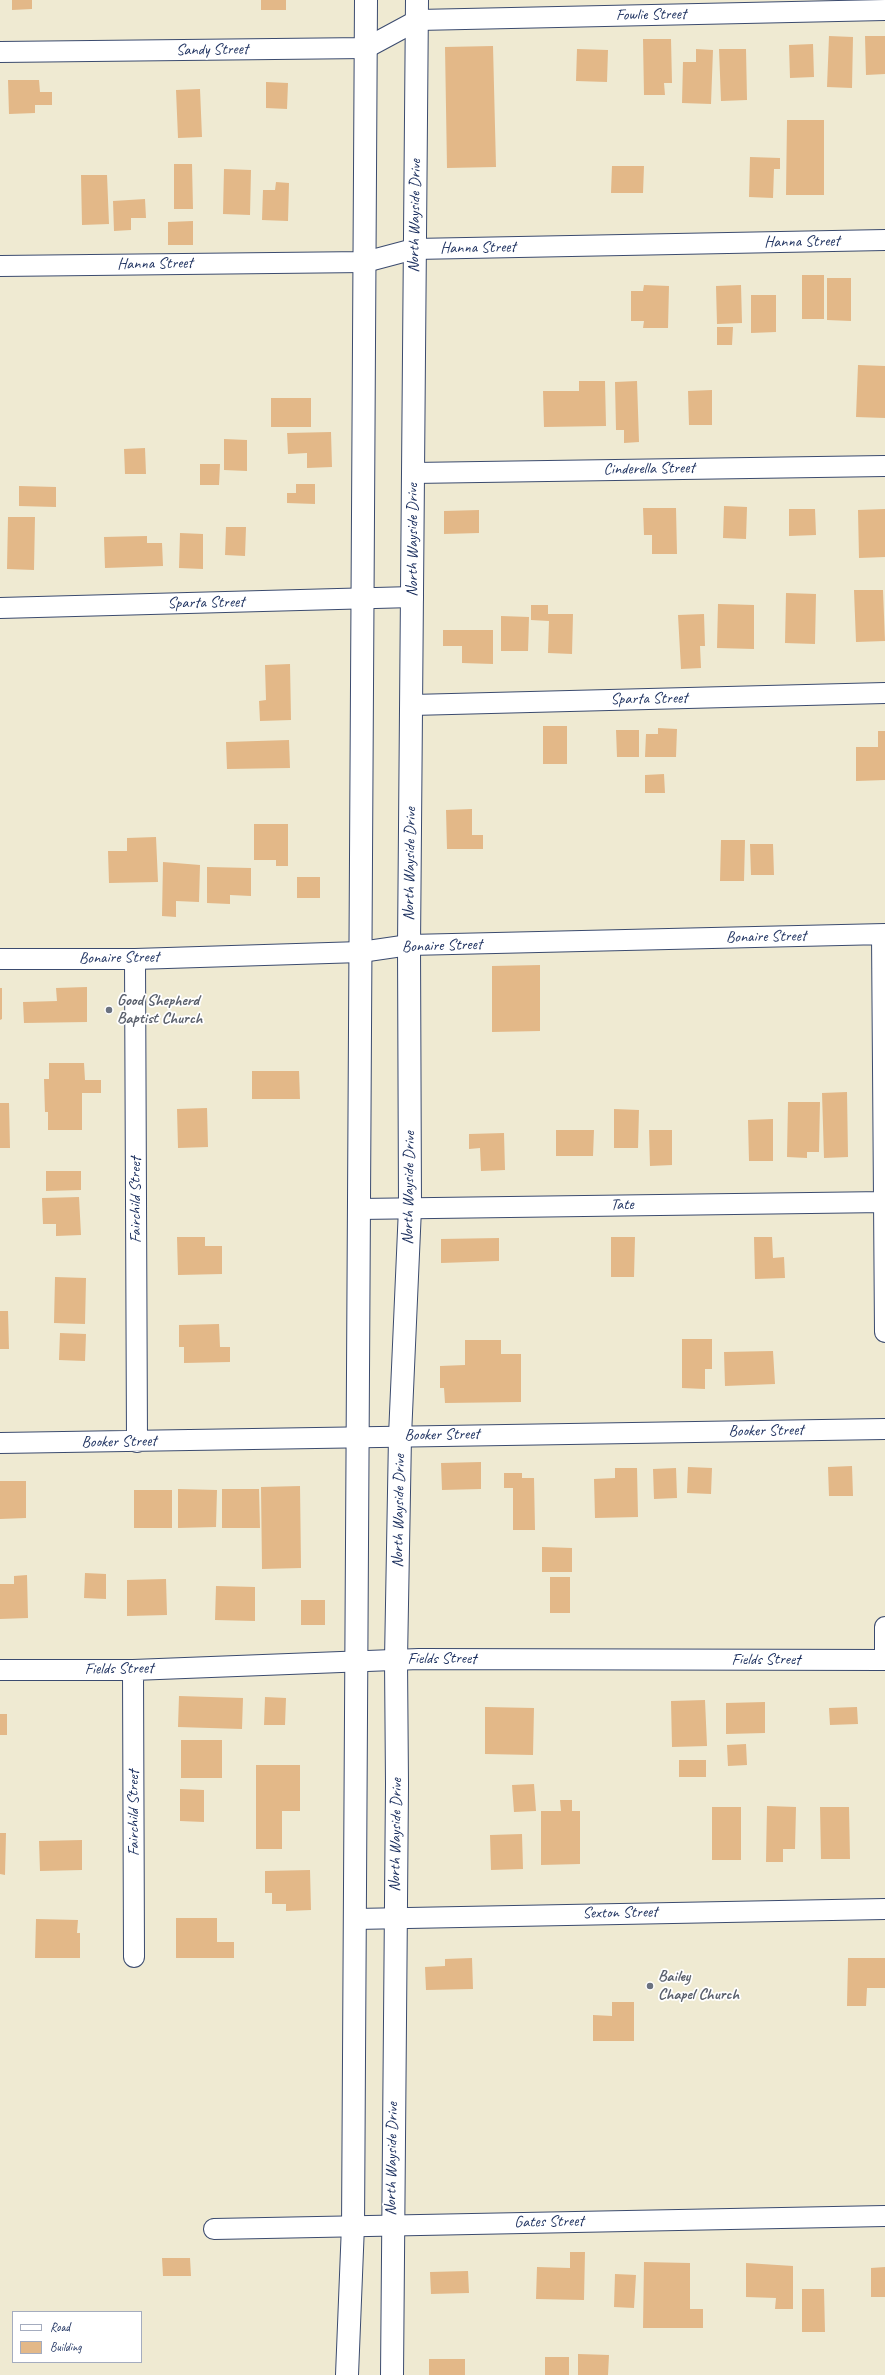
<!DOCTYPE html>
<html>
<head>
<meta charset="utf-8">
<style>
	body { margin:0 }
	#map { position:relative; width:885px; height:2375px; overflow:hidden; background:#efead2; font-family:Caveat,sans-serif }
	canvas { display:block }
	.legend { position:absolute; left:12px; top:2311px; width:130px; height:52px; box-sizing:border-box; background:#fff; border:1px solid #a4acbf; margin:0; padding:5px 7px; list-style:none; font-size:12px; color:#1b2f5e }
	.legend li { display:flex; align-items:center; gap:8px; height:20px }
	.legend b { width:20px; border:1px solid #a4acbf }
</style>
</head>
<body>
<div id="map">
<canvas width="885" height="2375"></canvas>
<ul class="legend">
<li><b style="height:5px;background:#fff"></b>Road</li>
<li><b style="height:11px;background:#e3b888"></b>Building</li>
</ul>
</div>
<script>
const context = document.querySelector('canvas').getContext('2d');
context.lineJoin = 'round';
function paint(path, color) { context.fillStyle = color; context.fill(path, 'evenodd'); }
function stroke(path, color, width, dash) { context.strokeStyle = color; context.lineWidth = width; context.lineCap = dash ? 'butt' : 'round'; context.setLineDash(dash || []); context.stroke(path); }
function drawText(font, color, halo, rows, align = 'center') {
  context.font = font + ' Caveat,sans-serif'; context.lineWidth = 3.5; context.setLineDash([]); context.textBaseline = 'middle'; context.strokeStyle = halo; context.fillStyle = color; for (const [text, x, y, turn = 0] of rows) {
    context.save(); context.translate(x, y); context.rotate((+turn || 0) * Math.PI / 180); context.textAlign = isNaN(turn) ? turn : align; if (halo) context.strokeText(text, 0, 0); context.fillText(text, 0, 0); context.restore();
  }
}
paint(new Path2D(`
	M 12,0 L 32,0 L 32,9 L 12,10 Z
	M 261,0 L 286,0 L 286,10 L 261,10 Z
	M 829,36 L 853,37 L 852,88 L 827,87 Z
	M 865,36 L 885,36 L 885,74 L 866,75 Z
	M 643,39 L 671,39 L 672,83 L 664,83 L 665,95 L 644,95 Z
	M 813,44 L 814,77 L 790,78 L 789,45 Z
	M 493,46 L 496,167 L 447,168 L 445,47 Z
	M 577,49 L 608,50 L 607,82 L 576,81 Z
	M 696,49 L 713,50 L 711,104 L 682,103 L 683,62 L 696,62 Z
	M 719,49 L 746,49 L 747,100 L 721,101 Z
	M 8,80 L 39,80 L 40,92 L 52,92 L 52,105 L 35,105 L 35,113 L 9,114 Z
	M 266,82 L 288,83 L 287,109 L 266,108 Z
	M 200,89 L 202,137 L 178,138 L 176,90 Z
	M 787,120 L 824,120 L 824,195 L 786,195 Z
	M 750,157 L 780,158 L 780,169 L 774,169 L 773,198 L 749,197 Z
	M 174,164 L 192,164 L 193,209 L 174,209 Z
	M 612,166 L 644,166 L 643,193 L 611,193 Z
	M 224,169 L 251,170 L 250,215 L 223,214 Z
	M 81,175 L 107,175 L 109,224 L 82,225 Z
	M 276,182 L 289,183 L 288,221 L 262,220 L 263,190 L 275,190 Z
	M 145,199 L 146,218 L 131,218 L 131,230 L 114,231 L 113,201 Z
	M 193,221 L 193,245 L 168,245 L 168,222 Z
	M 802,275 L 824,275 L 824,319 L 802,319 Z
	M 827,278 L 851,278 L 851,321 L 827,320 Z
	M 644,285 L 669,286 L 668,328 L 643,328 L 644,321 L 631,321 L 631,291 L 643,291 Z
	M 741,285 L 742,323 L 717,324 L 716,286 Z
	M 751,295 L 776,295 L 776,332 L 751,333 Z
	M 717,327 L 733,327 L 732,345 L 717,345 Z
	M 858,365 L 885,366 L 885,418 L 856,417 Z
	M 579,381 L 605,381 L 606,426 L 544,427 L 543,391 L 579,391 Z
	M 637,381 L 639,442 L 624,443 L 624,430 L 616,430 L 615,382 Z
	M 712,390 L 712,425 L 689,425 L 688,391 Z
	M 271,398 L 311,398 L 311,427 L 271,427 Z
	M 331,432 L 332,467 L 307,468 L 307,453 L 288,454 L 287,433 Z
	M 224,439 L 247,440 L 247,471 L 224,470 Z
	M 145,448 L 146,474 L 125,474 L 124,449 Z
	M 200,464 L 220,464 L 219,485 L 200,485 Z
	M 296,484 L 315,484 L 315,504 L 287,503 L 287,493 L 296,493 Z
	M 19,486 L 56,487 L 56,507 L 19,506 Z
	M 724,506 L 747,507 L 746,539 L 723,538 Z
	M 643,508 L 676,508 L 677,554 L 652,554 L 652,535 L 644,535 Z
	M 789,509 L 815,509 L 816,535 L 789,536 Z
	M 885,509 L 885,557 L 859,558 L 858,510 Z
	M 479,510 L 479,533 L 444,534 L 444,511 Z
	M 8,517 L 35,517 L 34,570 L 7,569 Z
	M 226,527 L 246,527 L 245,556 L 225,555 Z
	M 180,533 L 203,534 L 203,569 L 179,568 Z
	M 147,536 L 147,543 L 162,543 L 163,566 L 105,568 L 104,537 Z
	M 854,590 L 883,590 L 885,641 L 856,642 Z
	M 786,593 L 816,594 L 815,644 L 785,643 Z
	M 718,604 L 754,605 L 754,649 L 717,648 Z
	M 531,605 L 548,605 L 548,614 L 573,614 L 572,654 L 548,653 L 549,621 L 531,620 Z
	M 704,614 L 705,646 L 700,646 L 701,668 L 681,669 L 678,615 Z
	M 501,616 L 529,617 L 528,651 L 501,651 Z
	M 443,630 L 493,630 L 493,664 L 462,663 L 462,646 L 443,646 Z
	M 290,664 L 291,720 L 260,721 L 259,701 L 266,700 L 265,665 Z
	M 543,726 L 567,726 L 567,764 L 543,764 Z
	M 658,728 L 677,729 L 676,757 L 645,757 L 646,734 L 658,734 Z
	M 616,730 L 639,730 L 639,757 L 617,757 Z
	M 878,731 L 885,731 L 885,780 L 856,781 L 856,747 L 878,747 Z
	M 289,740 L 290,768 L 227,769 L 226,742 Z
	M 664,774 L 665,793 L 645,793 L 645,775 Z
	M 472,809 L 472,835 L 483,835 L 483,849 L 447,849 L 446,810 Z
	M 254,824 L 288,824 L 288,866 L 276,866 L 276,860 L 254,860 Z
	M 156,837 L 158,882 L 109,883 L 108,851 L 127,851 L 127,838 Z
	M 721,840 L 745,840 L 744,881 L 720,881 Z
	M 750,844 L 773,844 L 774,875 L 751,875 Z
	M 163,862 L 200,865 L 199,902 L 176,901 L 176,917 L 162,916 Z
	M 207,867 L 251,868 L 251,896 L 230,895 L 230,904 L 207,903 Z
	M 297,877 L 320,877 L 320,898 L 297,898 Z
	M 540,965 L 540,1031 L 492,1032 L 492,966 Z
	M 87,987 L 87,1022 L 24,1023 L 23,1002 L 57,1001 L 56,988 Z
	M 0,988 L 2,988 L 2,1019 L 0,1020 Z
	M 49,1063 L 84,1063 L 85,1080 L 101,1080 L 101,1093 L 82,1093 L 82,1130 L 48,1130 L 48,1112 L 45,1112 L 44,1079 L 49,1079 Z
	M 252,1071 L 299,1071 L 300,1099 L 252,1099 Z
	M 847,1092 L 848,1157 L 824,1158 L 822,1093 Z
	M 788,1102 L 820,1102 L 819,1152 L 807,1152 L 807,1158 L 787,1157 Z
	M 0,1103 L 9,1103 L 10,1148 L 0,1148 Z
	M 207,1108 L 208,1147 L 178,1148 L 177,1109 Z
	M 614,1109 L 639,1110 L 638,1148 L 614,1148 Z
	M 773,1119 L 773,1161 L 749,1161 L 748,1120 Z
	M 556,1130 L 594,1130 L 593,1156 L 556,1156 Z
	M 649,1130 L 672,1130 L 672,1165 L 650,1166 Z
	M 504,1133 L 505,1170 L 481,1171 L 480,1148 L 469,1149 L 469,1134 Z
	M 46,1171 L 81,1171 L 81,1190 L 46,1191 Z
	M 79,1197 L 81,1235 L 56,1236 L 56,1224 L 43,1224 L 42,1198 Z
	M 177,1237 L 205,1237 L 205,1246 L 222,1246 L 222,1274 L 178,1275 Z
	M 611,1237 L 635,1237 L 634,1277 L 611,1277 Z
	M 754,1237 L 772,1237 L 773,1258 L 784,1257 L 785,1278 L 755,1279 Z
	M 499,1238 L 499,1261 L 441,1263 L 441,1239 Z
	M 55,1277 L 86,1278 L 85,1324 L 54,1323 Z
	M 0,1311 L 8,1311 L 9,1349 L 0,1349 Z
	M 219,1324 L 220,1347 L 230,1347 L 230,1362 L 184,1363 L 184,1347 L 179,1347 L 179,1325 Z
	M 60,1333 L 86,1334 L 85,1361 L 59,1360 Z
	M 682,1339 L 712,1339 L 712,1369 L 705,1369 L 705,1389 L 682,1388 Z
	M 465,1340 L 501,1340 L 501,1354 L 521,1354 L 521,1402 L 445,1403 L 444,1388 L 440,1388 L 440,1366 L 465,1365 Z
	M 773,1351 L 775,1384 L 725,1386 L 724,1352 Z
	M 481,1462 L 481,1489 L 442,1490 L 441,1463 Z
	M 852,1466 L 853,1496 L 829,1496 L 828,1467 Z
	M 688,1467 L 712,1468 L 711,1494 L 687,1493 Z
	M 615,1468 L 637,1468 L 638,1517 L 595,1518 L 594,1479 L 615,1478 Z
	M 676,1468 L 677,1498 L 654,1499 L 653,1469 Z
	M 504,1473 L 522,1473 L 522,1478 L 534,1478 L 535,1530 L 513,1530 L 513,1488 L 504,1488 Z
	M 0,1481 L 26,1481 L 26,1518 L 0,1519 Z
	M 300,1486 L 301,1568 L 262,1569 L 261,1487 Z
	M 178,1489 L 217,1490 L 216,1527 L 178,1528 Z
	M 222,1489 L 259,1489 L 260,1528 L 222,1528 Z
	M 134,1490 L 172,1490 L 172,1528 L 134,1528 Z
	M 542,1547 L 572,1548 L 572,1572 L 542,1572 Z
	M 85,1573 L 106,1574 L 106,1599 L 84,1598 Z
	M 27,1575 L 28,1618 L 0,1619 L 0,1584 L 14,1584 L 14,1576 Z
	M 550,1577 L 570,1577 L 570,1613 L 550,1613 Z
	M 166,1579 L 167,1615 L 127,1616 L 127,1580 Z
	M 216,1586 L 255,1587 L 255,1621 L 215,1620 Z
	M 301,1600 L 325,1600 L 325,1625 L 301,1625 Z
	M 179,1696 L 243,1698 L 242,1729 L 178,1727 Z
	M 265,1697 L 286,1698 L 285,1725 L 264,1725 Z
	M 705,1700 L 707,1746 L 672,1747 L 671,1701 Z
	M 765,1702 L 765,1733 L 726,1734 L 726,1703 Z
	M 485,1707 L 534,1708 L 533,1755 L 485,1754 Z
	M 857,1707 L 858,1724 L 830,1725 L 829,1708 Z
	M 0,1714 L 7,1714 L 7,1735 L 0,1735 Z
	M 181,1740 L 222,1740 L 222,1778 L 181,1778 Z
	M 746,1744 L 747,1765 L 728,1766 L 727,1745 Z
	M 679,1760 L 706,1760 L 706,1777 L 679,1777 Z
	M 256,1765 L 300,1765 L 300,1811 L 282,1811 L 282,1849 L 256,1849 Z
	M 534,1784 L 536,1811 L 514,1812 L 512,1785 Z
	M 180,1789 L 204,1790 L 204,1822 L 180,1821 Z
	M 560,1800 L 572,1800 L 572,1811 L 580,1811 L 580,1864 L 541,1865 L 541,1811 L 561,1811 Z
	M 767,1806 L 796,1807 L 795,1849 L 783,1849 L 783,1862 L 766,1862 Z
	M 712,1807 L 741,1807 L 741,1860 L 712,1860 Z
	M 820,1807 L 849,1807 L 850,1859 L 821,1859 Z
	M 0,1833 L 6,1833 L 5,1875 L 0,1874 Z
	M 522,1834 L 523,1869 L 491,1870 L 490,1835 Z
	M 82,1840 L 82,1870 L 40,1871 L 39,1841 Z
	M 310,1870 L 311,1910 L 286,1911 L 286,1904 L 272,1904 L 272,1893 L 265,1893 L 265,1871 Z
	M 176,1918 L 217,1918 L 217,1942 L 234,1942 L 234,1958 L 176,1958 Z
	M 36,1919 L 78,1920 L 77,1933 L 80,1933 L 80,1958 L 35,1958 Z
	M 472,1958 L 473,1989 L 426,1990 L 425,1967 L 445,1966 L 445,1959 Z
	M 848,1958 L 885,1958 L 885,1988 L 867,1988 L 866,2006 L 847,2006 Z
	M 612,2002 L 634,2002 L 634,2041 L 593,2041 L 593,2015 L 612,2016 Z
	M 570,2252 L 585,2252 L 584,2300 L 536,2299 L 537,2267 L 570,2268 Z
	M 162,2258 L 190,2258 L 191,2276 L 163,2276 Z
	M 644,2262 L 690,2263 L 690,2309 L 703,2309 L 703,2328 L 643,2328 Z
	M 746,2263 L 793,2266 L 793,2309 L 775,2309 L 776,2298 L 746,2297 Z
	M 885,2267 L 885,2297 L 871,2297 L 871,2268 Z
	M 468,2271 L 469,2293 L 431,2294 L 430,2272 Z
	M 615,2274 L 636,2275 L 634,2308 L 614,2307 Z
	M 802,2289 L 824,2289 L 825,2332 L 802,2332 Z
	M 578,2354 L 609,2355 L 608,2375 L 578,2375 Z
	M 545,2357 L 569,2357 L 569,2375 L 545,2375 Z
	M 429,2359 L 465,2359 L 465,2375 L 429,2375 Z`), '#e3b888');
const street = new Path2D(`
	M 0,52 L 366,48 L 418,20 L 885,10
	M 0,266 L 365,262 L 414,249 L 885,240
	M 413,473 L 885,466
	M 0,608 L 413,597
	M 412,705 L 885,693
	M 882,935 L 885,1332
	M 0,959 L 135,959 L 361,952 L 409,945 L 885,934
	M 135,959 L 137,1442
	M 359,1209 L 885,1202
	M 0,1443 L 885,1429
	M 885,1660 L 885,1627
	M 0,1670 L 133,1670 L 419,1659 L 885,1660
	M 133,1670 L 134,1957
	M 355,1919 L 885,1909
	M 214,2229 L 885,2216`);
const secondary = new Path2D(`
	M 347,2375 L 353,2225 L 366,0
	M 392,2375 L 397,1784 L 396,1660 L 400,1436 L 410,1208 L 409,945 L 417,0`);
stroke(street, '#3b4b6f', 22);
stroke(secondary, '#3b4b6f', 24);
stroke(street, '#fff', 20);
stroke(secondary, '#fff', 22);
for (const [x, y, r, color] of [
	[109,1010,4,"#6b7280"],
	[650,1986,4,"#6b7280"]
]) { const dot = new Path2D(); dot.arc(x, y, r, 0, 2 * Math.PI); context.fillStyle = color; context.fill(dot); stroke(dot, '#fff', 1.5); }
drawText('16px', '#1b2f5e', '#fff', [
	["Fowlie Street",651,15,-1],
	["Sandy Street",212,50,-1],
	["North Wayside Drive",415,216,-89],
	["Hanna Street",802,242,-1],
	["Hanna Street",478,248,-1],
	["Hanna Street",155,264,-1],
	["Cinderella Street",649,469,-1],
	["North Wayside Drive",413,540,-90],
	["Sparta Street",206,603,-1],
	["Sparta Street",649,699,-1],
	["North Wayside Drive",410,864,-89],
	["Bonaire Street",766,937,-1],
	["Bonaire Street",442,946,-2],
	["Bonaire Street",119,958,-1],
	["North Wayside Drive",409,1188,-89],
	["Fairchild Street",136,1200,-90],
	["Tate",622,1205,-1],
	["Booker Street",766,1431,-1],
	["Booker Street",442,1435,-1],
	["Booker Street",119,1442,-1],
	["North Wayside Drive",399,1511,-89],
	["Fields Street",442,1659],
	["Fields Street",766,1660],
	["Fields Street",119,1669,-1],
	["Fairchild Street",134,1813,-90],
	["North Wayside Drive",396,1835,-89],
	["Sexton Street",620,1913,-1],
	["North Wayside Drive",392,2159,-89],
	["Gates Street",549,2222,-1]
]);
drawText('bold 16px', '#5b616d', '#fff', [
	["Good Shepherd",117,1001],
	["Baptist Church",117,1019],
	["Bailey",658,1977],
	["Chapel Church",658,1995]
], 'left');
</script>
</body>
</html>
